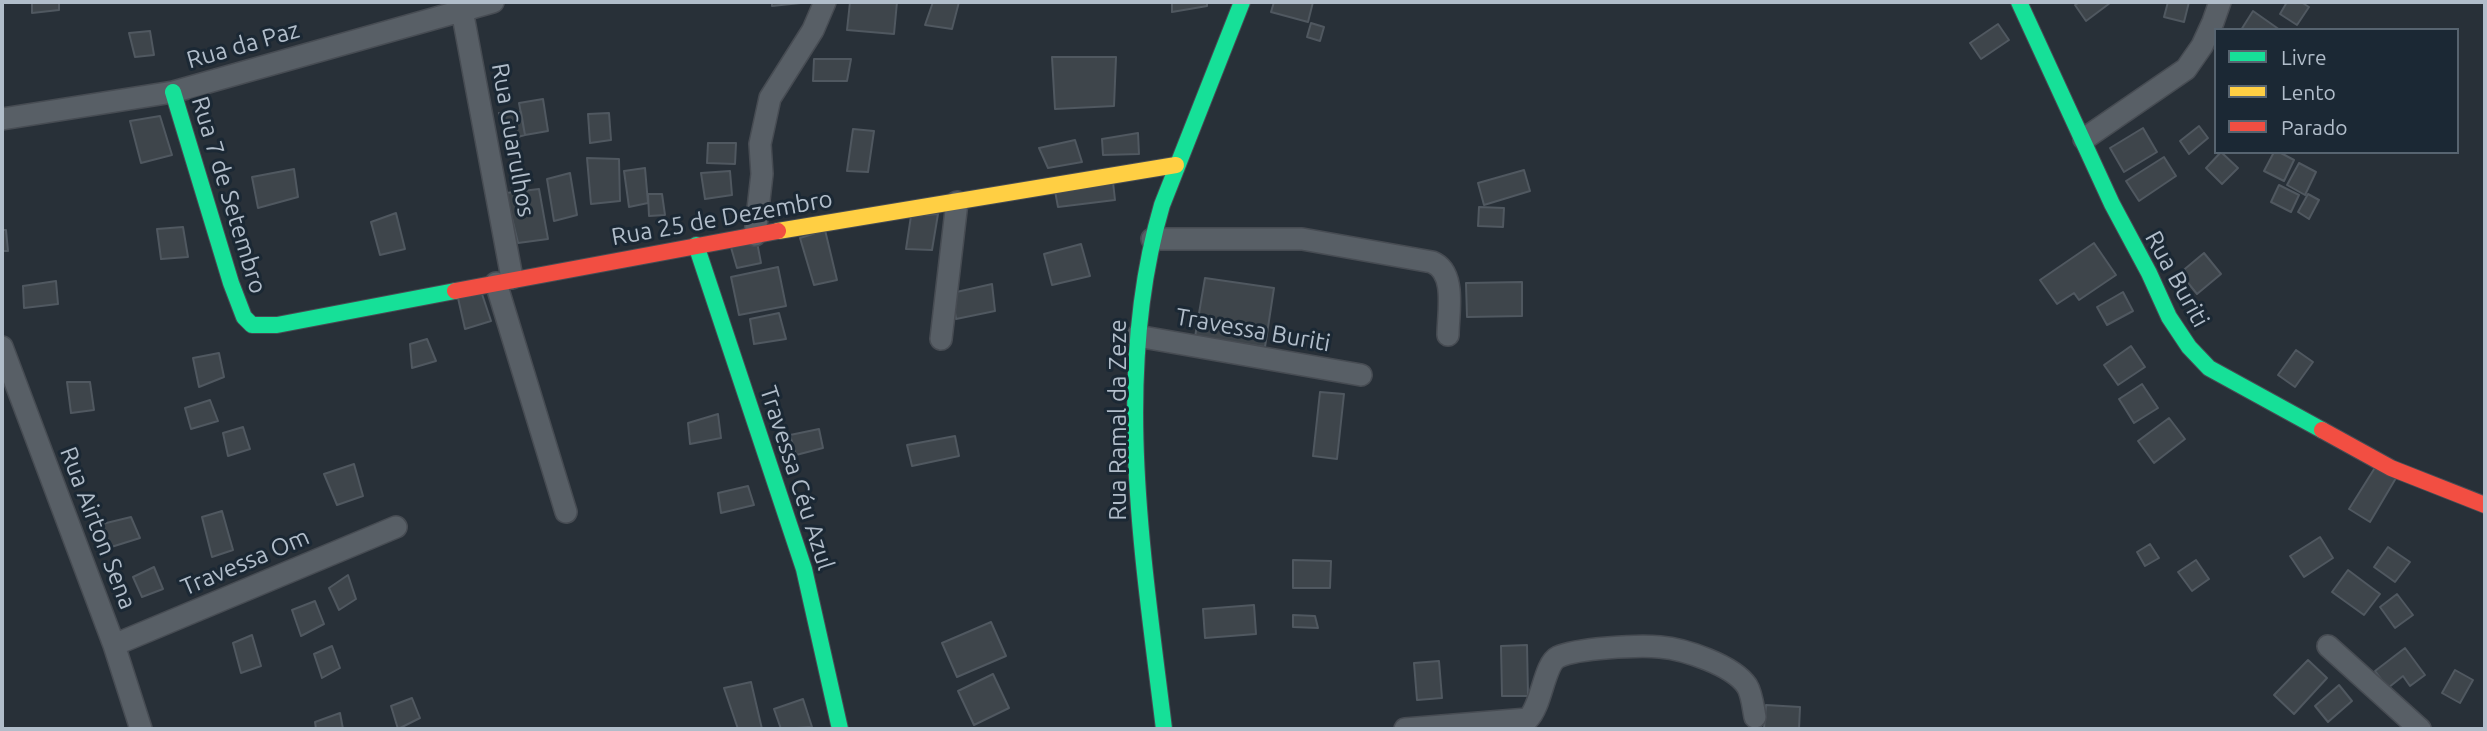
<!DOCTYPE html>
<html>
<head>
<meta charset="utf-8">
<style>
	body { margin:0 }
	#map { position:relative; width:2487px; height:731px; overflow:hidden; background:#283038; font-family:Ubuntu,sans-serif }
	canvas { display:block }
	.frame { position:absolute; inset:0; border:4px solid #b1bdca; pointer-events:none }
	.legend { position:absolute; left:2214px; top:28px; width:245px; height:126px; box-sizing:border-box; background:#1b2834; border:2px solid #576470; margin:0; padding:9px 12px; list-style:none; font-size:21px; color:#b1bdca }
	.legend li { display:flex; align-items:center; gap:14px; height:35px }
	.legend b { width:35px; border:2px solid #576470 }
</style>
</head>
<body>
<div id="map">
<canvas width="2487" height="731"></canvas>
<div class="frame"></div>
<ul class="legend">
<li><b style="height:9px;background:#16e098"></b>Livre</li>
<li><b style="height:9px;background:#ffcf43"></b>Lento</li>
<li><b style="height:9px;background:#f24e42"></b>Parado</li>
</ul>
</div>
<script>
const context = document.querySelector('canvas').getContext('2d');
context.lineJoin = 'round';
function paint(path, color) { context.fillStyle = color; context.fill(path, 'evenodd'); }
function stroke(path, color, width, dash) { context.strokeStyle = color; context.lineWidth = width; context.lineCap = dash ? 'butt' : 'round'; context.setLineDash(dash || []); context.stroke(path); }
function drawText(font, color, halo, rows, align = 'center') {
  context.font = font + ' Ubuntu,sans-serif'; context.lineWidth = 6; context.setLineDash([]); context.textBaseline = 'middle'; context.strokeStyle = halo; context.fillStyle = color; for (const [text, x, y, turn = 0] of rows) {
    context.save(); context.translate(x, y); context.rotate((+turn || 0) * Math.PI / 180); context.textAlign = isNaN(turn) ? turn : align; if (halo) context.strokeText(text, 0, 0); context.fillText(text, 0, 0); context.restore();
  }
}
const building = new Path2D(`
	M 32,2 L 59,2 L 59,10 L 32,13 Z
	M 772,2 L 810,2 L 772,6 Z
	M 850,2 L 897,2 L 894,34 L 847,30 Z
	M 933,2 L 959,2 L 952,29 L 925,25 Z
	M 1172,2 L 1207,2 L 1207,6 L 1172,12 Z
	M 1274,2 L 1313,2 L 1308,22 L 1271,12 Z
	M 2080,2 L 2109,2 L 2110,3 L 2086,21 L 2075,5 Z
	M 2168,2 L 2189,2 L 2184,22 L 2164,17 Z
	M 2287,2 L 2301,2 L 2309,7 L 2297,25 L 2280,14 Z
	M 2253,11 L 2280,30 L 2241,30 Z
	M 1311,23 L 1324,27 L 1320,41 L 1307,37 Z
	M 1998,24 L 2009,40 L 1981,59 L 1970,43 Z
	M 150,31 L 154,55 L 135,57 L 129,33 Z
	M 1052,57 L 1116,57 L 1114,106 L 1055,109 Z
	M 814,59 L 851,59 L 847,81 L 813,81 Z
	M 543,99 L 548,131 L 525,135 L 519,103 Z
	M 521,112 L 525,135 L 507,140 L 499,113 Z
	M 609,113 L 611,140 L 590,143 L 588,114 Z
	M 160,116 L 172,155 L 141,163 L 130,121 Z
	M 2199,126 L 2208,138 L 2189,154 L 2180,141 Z
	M 2143,128 L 2157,152 L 2124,172 L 2110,148 Z
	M 853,129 L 874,131 L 868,172 L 847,171 Z
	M 1138,133 L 1139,154 L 1103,155 L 1102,139 Z
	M 1075,140 L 1082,162 L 1048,168 L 1039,148 Z
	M 708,143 L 736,143 L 735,164 L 707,163 Z
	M 2221,152 L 2238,168 L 2222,184 L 2206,168 Z
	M 2274,152 L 2279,152 L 2294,160 L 2284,181 L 2264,171 Z
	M 2164,157 L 2176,176 L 2139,201 L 2126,181 Z
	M 587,158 L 619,159 L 620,201 L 591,204 Z
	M 2299,163 L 2316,172 L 2305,195 L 2287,185 Z
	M 645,168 L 648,203 L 629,207 L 624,171 Z
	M 294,169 L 298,197 L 258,208 L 252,177 Z
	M 1524,170 L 1530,191 L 1484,205 L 1478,183 Z
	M 730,171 L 732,195 L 705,199 L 701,173 Z
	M 570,173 L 577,215 L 554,221 L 547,179 Z
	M 1113,182 L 1115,200 L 1058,207 L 1055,191 Z
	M 2279,185 L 2299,195 L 2291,212 L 2271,202 Z
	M 539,189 L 548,239 L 518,243 L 506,193 Z
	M 648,194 L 662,194 L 665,215 L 649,216 Z
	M 2308,194 L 2319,200 L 2309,219 L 2298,212 Z
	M 1479,207 L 1504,208 L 1503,227 L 1478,226 Z
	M 396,213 L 405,249 L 380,255 L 371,222 Z
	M 938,214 L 932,250 L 906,249 L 911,216 Z
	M 183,227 L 188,257 L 161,259 L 157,229 Z
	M 2,230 L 6,230 L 8,251 L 2,251 Z
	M 825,230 L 837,280 L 814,285 L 800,238 Z
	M 757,242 L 761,263 L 737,268 L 730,244 Z
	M 2094,243 L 2116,275 L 2079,300 L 2074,293 L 2057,304 L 2040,280 Z
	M 1081,244 L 1090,276 L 1052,285 L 1044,254 Z
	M 2204,253 L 2221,274 L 2197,294 L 2180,273 Z
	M 778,267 L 786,306 L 739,315 L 731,277 Z
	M 1205,278 L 1274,288 L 1265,347 L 1195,337 Z
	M 56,281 L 58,304 L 24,308 L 23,286 Z
	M 1522,282 L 1522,316 L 1467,317 L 1466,283 Z
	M 992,284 L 995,311 L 956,319 L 952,293 Z
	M 481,291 L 491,321 L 465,329 L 458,298 Z
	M 2123,292 L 2133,311 L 2107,325 L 2097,307 Z
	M 779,313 L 786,339 L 754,344 L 750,319 Z
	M 427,339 L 436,361 L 412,368 L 410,344 Z
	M 2131,346 L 2145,367 L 2118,385 L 2104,365 Z
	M 2296,350 L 2313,362 L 2295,387 L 2278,375 Z
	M 219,353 L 224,377 L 199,387 L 193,358 Z
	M 67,382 L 90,382 L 94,410 L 71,413 Z
	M 2142,384 L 2158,408 L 2134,423 L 2119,399 Z
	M 1320,392 L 1344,394 L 1337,459 L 1313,456 Z
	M 210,400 L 218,421 L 191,429 L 185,408 Z
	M 718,414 L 721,438 L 690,444 L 688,423 Z
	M 2169,418 L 2185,439 L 2154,463 L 2138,441 Z
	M 243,427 L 250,449 L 228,456 L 223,433 Z
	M 819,429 L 823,448 L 796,455 L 790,435 Z
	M 955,436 L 959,456 L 912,466 L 907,445 Z
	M 354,464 L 363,496 L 337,505 L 324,474 Z
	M 2376,466 L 2396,478 L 2370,522 L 2349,509 Z
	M 748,486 L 754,505 L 721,513 L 718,493 Z
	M 222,511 L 233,550 L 212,557 L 202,517 Z
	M 131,517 L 140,538 L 108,548 L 98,525 Z
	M 2320,537 L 2333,558 L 2304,577 L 2290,556 Z
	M 2150,544 L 2159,558 L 2145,566 L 2137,552 Z
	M 2388,547 L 2410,562 L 2395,582 L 2374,567 Z
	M 1293,560 L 1331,561 L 1330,588 L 1293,588 Z
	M 2196,560 L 2209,579 L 2192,591 L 2178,572 Z
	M 154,567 L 163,589 L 142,597 L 133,577 Z
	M 2348,570 L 2380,594 L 2364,615 L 2332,592 Z
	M 348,575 L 356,599 L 339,610 L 329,588 Z
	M 2397,594 L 2413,615 L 2395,628 L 2380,607 Z
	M 315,601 L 324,624 L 301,636 L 292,610 Z
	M 1254,605 L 1256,634 L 1205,638 L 1203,609 Z
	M 1293,615 L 1315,616 L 1318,628 L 1293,627 Z
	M 991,622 L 1006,656 L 957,677 L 942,643 Z
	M 252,635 L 261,666 L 241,673 L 233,643 Z
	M 1527,645 L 1528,696 L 1502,696 L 1501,646 Z
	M 332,646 L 340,668 L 322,678 L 314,654 Z
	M 2405,648 L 2425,675 L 2410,686 L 2403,676 L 2388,688 L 2375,671 Z
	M 2308,660 L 2327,678 L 2294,714 L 2274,695 Z
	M 1439,661 L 1442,698 L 1417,700 L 1414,663 Z
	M 2455,670 L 2473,680 L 2460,703 L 2442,693 Z
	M 993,674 L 1009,708 L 974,725 L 958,691 Z
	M 751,682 L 762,729 L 738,729 L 724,688 Z
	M 2339,685 L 2352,701 L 2328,722 L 2315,706 Z
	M 412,698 L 420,718 L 398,729 L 391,706 Z
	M 803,699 L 812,727 L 781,729 L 774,709 Z
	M 1766,705 L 1800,707 L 1799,729 L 1764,728 Z
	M 340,713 L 343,729 L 316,729 L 315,722 Z`);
paint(building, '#3e454b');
stroke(building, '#505860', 2);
const street = new Path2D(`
	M 462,10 L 512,278
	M 2,119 L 173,92 L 493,2
	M 2084,139 L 2186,69 L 2202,46 L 2213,22 L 2220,2
	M 755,235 L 762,174 L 760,144 L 770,98 L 813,30 L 825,2
	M 1152,239 L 1302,239 L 1432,262 C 1457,272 1448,313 1448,335
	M 496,283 L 566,512
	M 1137,336 L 1361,375
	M 941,339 L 957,202
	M 2,347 L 114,645 L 141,729
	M 114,645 L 396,527
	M 2328,646 L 2420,729
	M 1405,729 L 1528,719 C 1542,705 1544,664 1558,657 C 1577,648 1639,645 1660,647 C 1684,649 1733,665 1747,686 C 1752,694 1753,707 1755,717`);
const fast = new Path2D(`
	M 2019,2 L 2112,204 L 2149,273 L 2169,317 L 2189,347 L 2209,368 L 2322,430
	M 173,92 L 231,283 L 244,317 L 252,325 L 277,325 L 455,291
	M 696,245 L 804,569 L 840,729
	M 1164,729 C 1143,556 1112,375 1162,205 L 1242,2`);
const slow = new Path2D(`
	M 778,231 L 1176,165`);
const jam = new Path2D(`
	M 455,291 L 778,231
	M 2322,430 L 2391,468 L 2485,505`);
stroke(street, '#474c53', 24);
stroke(fast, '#474c53', 18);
stroke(slow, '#474c53', 18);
stroke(jam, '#474c53', 18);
stroke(street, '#585f66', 21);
stroke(fast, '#16e098', 16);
stroke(slow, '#ffcf43', 16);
stroke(jam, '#f24e42', 16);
drawText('24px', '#b1bdca', '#1b2834', [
	["Rua da Paz",243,45,-16],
	["Rua Guarulhos",513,140,80],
	["Rua 7 de Setembro",229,195,73],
	["Rua 25 de Dezembro",722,218,-10],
	["Rua Buriti",2177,279,61],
	["Travessa Buriti",1253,330,10],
	["Rua Ramal da Zeze",1118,420,-90],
	["Travessa Céu Azul",797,478,72],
	["Rua Airton Sena",98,528,69],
	["Travessa Om",245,562,-23]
]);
</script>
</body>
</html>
